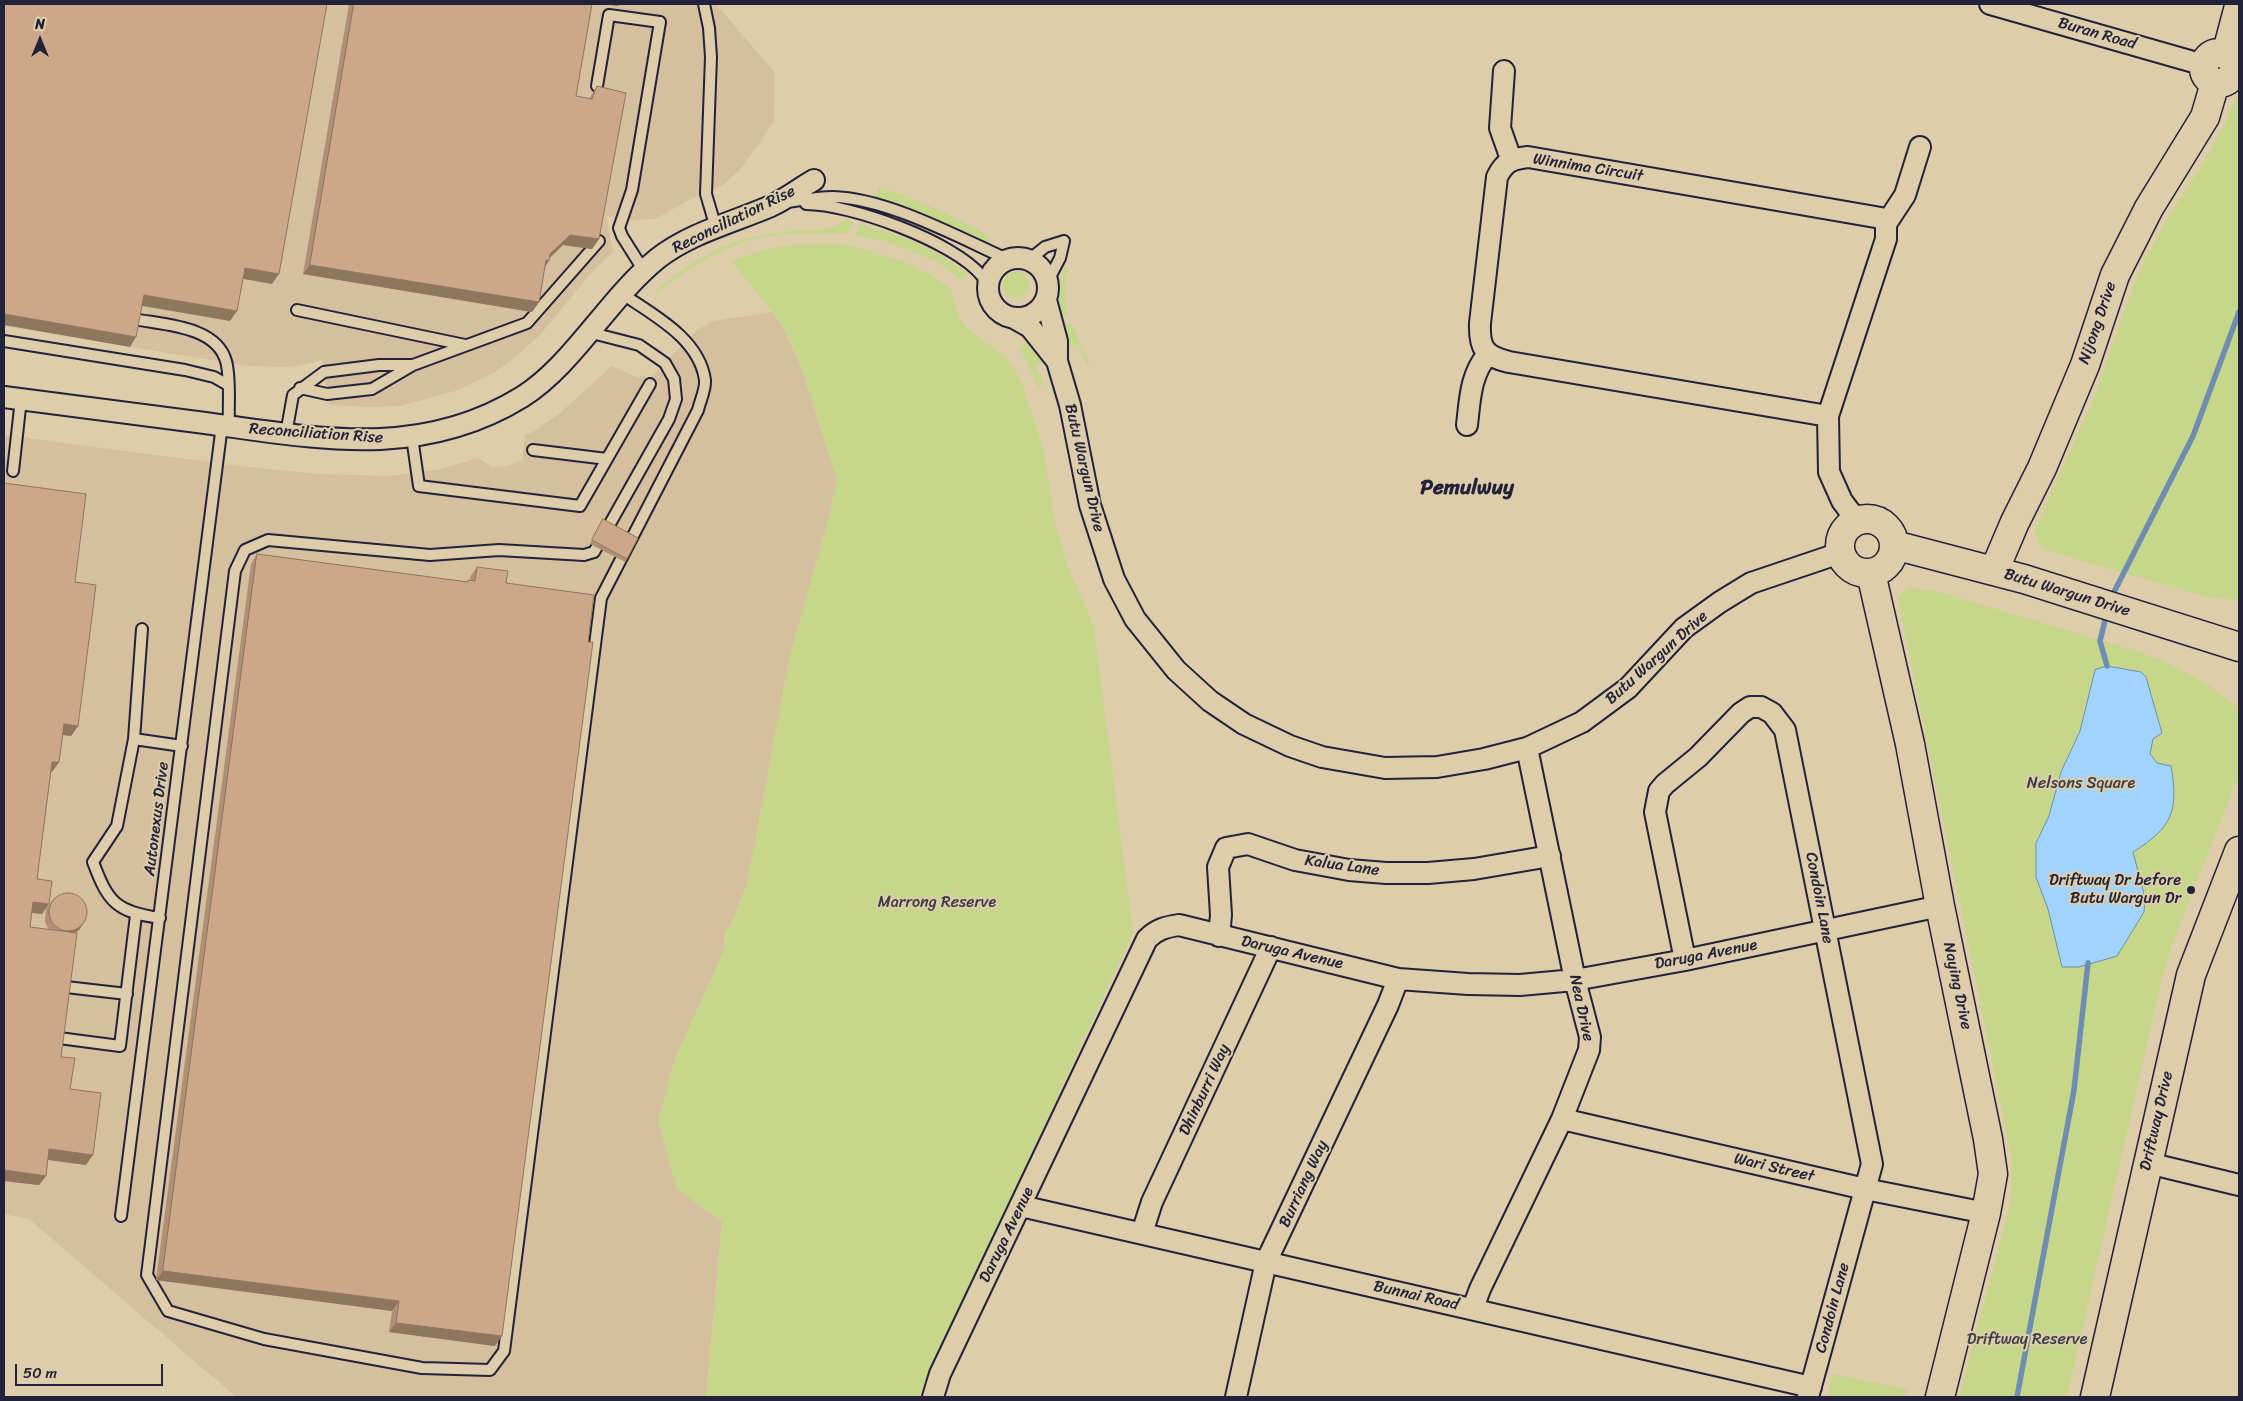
<!DOCTYPE html>
<html>
<head>
<meta charset="utf-8">
<style>
	body { margin:0 }
	#map { position:relative; width:2243px; height:1401px; overflow:hidden; background:#decdaa; font-family:Sriracha,sans-serif }
	canvas { display:block }
	.frame { position:absolute; inset:0; border:5px solid #22223b; pointer-events:none }
	.north { position:absolute; left:15px; top:15px; width:50px; height:50px; -webkit-text-stroke:4px #decdaa; paint-order:stroke; rotate:0deg; font-size:14px; font-weight:700; line-height:20px; text-align:center; color:#22223b }
	.north::after { content:''; display:block; margin:auto; width:18px; height:22px; background:#22223b; clip-path:polygon(50% 0,100% 100%,50% 72%,0 100%) }
	.scale { position:absolute; left:15px; top:1364px; width:148px; height:22px; box-sizing:border-box; border:2px solid #22223b; border-top:0; padding-left:6px; font-size:15px; line-height:18px; white-space:nowrap; color:#22223b; -webkit-text-stroke:4px #decdaa; paint-order:stroke }
</style>
</head>
<body>
<div id="map">
<canvas width="2243" height="1401"></canvas>
<div class="frame"></div>
<div class="north">N</div>
<div class="scale">50 m</div>
</div>
<script>
const context = document.querySelector('canvas').getContext('2d');
context.lineJoin = 'round';
function paint(path, color) { context.fillStyle = color; context.fill(path, 'evenodd'); }
function stroke(path, color, width, dash) { context.strokeStyle = color; context.lineWidth = width; context.lineCap = dash ? 'butt' : 'round'; context.setLineDash(dash || []); context.stroke(path); }
function drawText(font, color, halo, rows, align = 'center') {
  context.font = font + ' Sriracha,sans-serif'; context.lineWidth = 4; context.setLineDash([]); context.textBaseline = 'middle'; context.strokeStyle = halo; context.fillStyle = color; for (const [text, x, y, turn = 0] of rows) {
    context.save(); context.translate(x, y); context.rotate((+turn || 0) * Math.PI / 180); context.textAlign = isNaN(turn) ? turn : align; if (halo) context.strokeText(text, 0, 0); context.fillText(text, 0, 0); context.restore();
  }
}
paint(new Path2D(`
	M 4,4 L 716,4 L 775,73 L 774,121 L 744,165 L 722,186 L 691,199 L 655,219 L 631,220 L 606,216 L 613,252 L 591,273 L 541,334 L 518,355 L 494,373 L 455,391 L 400,406 L 370,407 L 331,405 L 329,403 L 322,360 L 291,367 L 247,366 L 4,326 Z
	M 773,312 L 782,325 L 801,367 L 837,480 L 827,524 L 790,655 L 747,884 L 733,920 L 724,934 L 725,947 L 676,1188 L 722,1222 L 706,1397 L 236,1397 L 29,1219 L 4,1214 L 4,435 L 239,466 L 318,474 L 390,476 L 442,469 L 478,458 L 492,467 L 508,466 L 522,460 L 525,435 L 533,432 L 560,413 L 612,366 L 638,378 L 642,375 L 649,379 L 697,330 L 713,321 Z`), '#d5bf9e');
paint(new Path2D(`
	M 2239,90 L 2239,600 L 2207,597 L 2042,549 L 2034,531 L 2094,398 L 2130,295 L 2145,259 L 2170,214 L 2200,169 L 2226,122 Z
	M 878,187 C 919,199 951,215 988,235 L 988,245 L 967,237 L 919,212 L 876,199 Z
	M 846,220 L 854,222 L 848,233 C 814,233 780,232 747,241 C 714,251 684,272 657,293 L 655,291 C 682,269 714,246 748,238 C 764,234 782,232 798,230 C 816,229 830,232 846,220 Z
	M 859,224 C 900,234 934,248 967,273 L 961,280 L 940,263 L 884,241 L 856,235 Z
	M 804,244 L 846,245 L 860,248 L 908,263 L 934,277 L 951,290 L 959,316 L 966,328 L 1006,357 L 1021,380 L 1043,448 L 1055,523 L 1067,565 L 1094,627 L 1133,933 L 918,1397 L 706,1397 L 722,1222 L 676,1188 L 658,1120 L 675,1058 L 725,947 L 724,934 L 733,920 L 747,884 L 790,655 L 827,524 L 837,480 L 801,367 L 782,325 L 731,260 L 776,247 Z
	M 1064,267 L 1068,269 C 1063,285 1064,300 1068,316 L 1060,317 L 1059,289 Z
	M1003 285a13 13 0 1 1 26 0a13 13 0 1 1-26 0Z
	M 1071,323 L 1090,364 L 1087,365 L 1078,345 L 1071,348 L 1062,325 Z
	M 1028,340 L 1042,362 L 1035,366 L 1044,384 L 1038,387 L 1025,357 L 1019,349 Z
	M 1908,587 L 1939,592 L 2141,652 L 2164,661 L 2207,684 L 2236,706 L 2239,718 L 2239,774 L 2170,950 L 2161,982 L 2067,1397 L 1959,1397 L 2010,1205 L 2012,1160 L 1898,598 Z
	M 1832,1374 L 1907,1389 L 1906,1397 L 1827,1397 Z`), '#c6d68a');
const water = new Path2D(`
	M 2107,666 L 2141,672 L 2146,677 L 2162,733 L 2153,739 L 2150,754 L 2157,763 L 2171,766 C 2179,811 2172,828 2133,852 L 2145,898 L 2144,912 L 2117,956 L 2079,967 L 2062,967 L 2048,909 L 2036,877 L 2036,843 L 2049,816 L 2061,772 L 2080,731 L 2095,670 Z`);
paint(water, '#a0d4fe');
stroke(water, '#6e8db0', 1);
stroke(new Path2D(`
	M 2111,598 L 2193,436 L 2239,312
	M 2107,666 L 2100,641 L 2107,612
	M 2017,1397 L 2074,1090 L 2088,963`), '#6e8db0', 5.5);
const lane = new Path2D(`
	M 704,4 L 709,28 L 711,57 L 706,194 L 716,228
	M 597,86 L 609,15 L 660,22 L 632,190 L 619,228 L 622,236 L 644,271
	M 788,202 C 803,200 818,197 833,197 C 887,198 960,238 1009,260
	M 806,204 C 850,204 953,241 982,276 C 985,280 986,286 988,290
	M 1029,260 L 1045,247 L 1064,241
	M 1048,281 L 1060,258 L 1064,241
	M 297,310 L 465,345
	M 134,319 C 165,325 216,326 226,361 C 231,379 228,407 229,426
	M 588,332 L 639,345 L 665,363 L 674,379 L 676,399 L 669,419 L 594,552 L 584,555 L 499,550 L 430,555 L 268,540 L 245,550 L 235,571 L 147,1275 L 168,1311 L 264,1339 L 422,1368 L 490,1370 L 504,1351 L 601,598 L 698,410 C 700,401 706,389 705,380 C 699,338 653,315 621,293
	M 4,341 L 185,370 L 214,377 L 228,385
	M 300,388 L 327,394 L 372,389 L 413,365 L 527,323 L 599,241
	M 286,434 L 293,395 L 324,372 L 379,365 L 412,365
	M 412,437 L 419,486 L 580,506 L 650,384
	M 533,450 L 607,459
	M 13,471 L 21,399
	M 142,629 L 134,739 L 117,826 L 93,862 C 108,902 116,912 160,918
	M 134,739 L 182,746
	M 66,987 L 127,994
	M 59,1038 L 120,1046 L 136,915
	M 121,1216 L 222,425`);
const street = new Path2D(`
	M 1990,4 L 2204,65
	M 1504,71 L 1500,128 L 1511,159
	M 1886,224 L 1905,195 L 1920,147
	M988 288a30 30 0 1 1 60 0a30 30 0 1 1-60 0Z
	M 1046,300 L 1057,341 L 1057,361 L 1070,405 L 1090,505 L 1114,579 L 1135,619 L 1176,670 L 1210,701 L 1244,724 L 1290,746 L 1322,757 L 1385,768 L 1437,767 L 1484,759 L 1527,748 L 1582,722 L 1628,688 L 1684,628 L 1720,602 L 1751,583 L 1840,553
	M 1014,318 L 1030,327 L 1057,361
	M 4,397 C 71,406 138,414 205,423 C 316,438 420,460 522,397 C 573,365 608,299 657,259 C 690,233 734,222 771,206 C 786,199 800,188 814,180
	M 1828,416 L 1509,362 C 1484,356 1479,348 1480,323 L 1497,177 C 1505,161 1512,159 1528,157 L 1881,218 L 1886,224 L 1886,239 L 1828,416 L 1829,472 L 1842,501 L 1857,521
	M 1467,425 C 1470,400 1470,375 1488,354
	M 1219,936 L 1221,915 L 1218,867 L 1226,848 L 1248,844 L 1295,860 L 1349,870 L 1386,873 L 1428,873 L 1474,869 L 1550,856
	M 1685,960 L 1655,812 L 1659,791 L 1665,784 L 1698,757 L 1741,713 L 1750,707 L 1761,707 L 1772,713 L 1785,730 L 1872,1164 L 1808,1397
	M 1562,1119 L 1865,1189 L 1986,1213
	M 2148,1163 L 2239,1185
	M 1021,1206 L 1811,1387
	M 1142,1233 L 1152,1202 L 1271,947
	M 1473,1308 L 1480,1289 L 1562,1119 L 1589,1050 L 1590,1037 L 1575,980 L 1527,748
	M 933,1397 L 940,1374 L 1147,939 C 1157,929 1166,927 1179,925 L 1398,979 L 1468,984 L 1520,985 L 1575,980 L 1685,960 L 1940,906
	M 1236,1397 L 1266,1262 L 1388,1005 L 1398,979`);
const secondary = new Path2D(`
	M2204 68a15 15 0 1 1 30 0a15 15 0 1 1-30 0Z
	M 2226,55 L 2239,6
	M1840 546a27 27 0 1 1 54 0a27 27 0 1 1-54 0Z
	M 1894,545 L 2024,579 L 2239,647
	M 1994,571 L 2015,522 L 2042,468 L 2085,365 L 2115,275 L 2149,208 L 2205,117 L 2215,83
	M 1871,573 L 1910,744 L 1940,906 L 1988,1139 L 1993,1174 L 1986,1213 L 1940,1397
	M 2095,1397 L 2191,975 L 2239,851`);
stroke(lane, '#22223b', 14);
stroke(street, '#22223b', 24);
stroke(secondary, '#22223b', 31);
stroke(lane, '#decdaa', 10);
stroke(street, '#decdaa', 20);
stroke(secondary, '#decdaa', 28);
paint(new Path2D(`
	M 349,4 L 592,4 L 576,96 L 589,99 L 597,86 L 599,239 L 592,249 L 563,245 L 550,258 L 544,268 L 539,302 L 532,312 L 303,274 Z
	M 4,483 L 75,582 L 78,726 L 71,736 L 63,735 L 59,762 L 52,772 L 51,772 L 37,879 L 49,904 L 42,914 L 32,913 L 30,927 L 49,930 L 45,922 L 46,909 L 55,897 L 83,924 L 79,930 L 75,933 L 61,1057 L 70,1089 L 86,1165 L 48,1160 L 46,1176 L 39,1185 L 4,1181 Z
	M 603,519 L 627,559 L 625,562 L 590,544 Z
	M 257,554 L 467,582 L 468,580 L 470,580 L 470,577 L 477,567 L 506,583 L 495,1346 L 389,1332 L 392,1311 L 156,1280 L 251,564 Z`), '#af9075');
paint(new Path2D(`
	M 604,4 L 620,4 L 618,6 Z
	M 570,235 L 599,239 L 592,249 L 563,245 L 547,260 L 549,261 L 542,271 L 539,270 L 550,254 Z
	M 310,265 L 539,302 L 532,312 L 303,274 Z
	M 245,268 L 279,274 L 272,284 L 238,278 Z
	M 144,295 L 237,311 L 230,321 L 137,305 Z
	M 4,314 L 136,337 L 130,347 L 4,325 Z
	M 64,724 L 78,726 L 71,736 L 57,734 Z
	M 52,762 L 59,762 L 52,772 L 45,771 Z
	M 33,902 L 49,904 L 42,914 L 26,912 Z
	M 83,924 L 79,930 L 68,937 L 56,936 L 61,929 Z
	M 49,1149 L 93,1155 L 86,1165 L 42,1159 Z
	M 4,1170 L 46,1176 L 39,1185 L 4,1181 Z
	M 163,1271 L 399,1301 L 392,1311 L 156,1280 Z
	M 396,1323 L 502,1336 L 495,1346 L 389,1332 Z`), '#8f765f');
const building = new Path2D(`
	M 4,4 L 327,4 L 279,274 L 245,268 L 237,311 L 144,295 L 136,337 L 4,314 Z
	M 354,4 L 592,4 L 576,96 L 592,99 L 597,86 L 626,93 L 599,239 L 570,235 L 550,254 L 549,261 L 546,260 L 539,302 L 310,265 Z
	M 4,483 L 86,494 L 75,582 L 96,585 L 78,726 L 64,724 L 59,762 L 52,762 L 37,879 L 52,881 L 49,904 L 33,902 L 30,927 L 77,933 L 61,1057 L 75,1058 L 70,1089 L 101,1093 L 93,1155 L 49,1149 L 46,1176 L 4,1170 Z
	M 603,519 L 638,538 L 627,559 L 592,540 Z
	M 257,554 L 468,582 L 468,580 L 475,581 L 477,567 L 508,571 L 506,583 L 594,595 L 588,642 L 593,642 L 502,1336 L 396,1323 L 399,1301 L 163,1271 Z
	M49 912a19 19 0 1 1 38 0a19 19 0 1 1-38 0Z`);
paint(building, '#cca888');
stroke(building, '#8f765f', 1);
for (const [x, y, r, color] of [
	[2191,890,5,"#22223b"]
]) { const dot = new Path2D(); dot.arc(x, y, r, 0, 2 * Math.PI); context.fillStyle = color; context.fill(dot); stroke(dot, '#decdaa', 2); }
drawText('16px', '#22223b', '#decdaa', [
	["Buran Road",2097,34,16],
	["Winnima Circuit",1588,168,9],
	["Reconciliation Rise",734,220,-26],
	["Nijong Drive",2098,323,-71],
	["Reconciliation Rise",316,434,4],
	["Butu Wargun Drive",1084,468,77],
	["Butu Wargun Drive",2067,593,17],
	["Butu Wargun Drive",1657,658,-42],
	["Autonexus Drive",157,819,-83],
	["Kalua Lane",1342,866,8],
	["Condoin Lane",1819,898,79],
	["Daruga Avenue",1292,953,13],
	["Daruga Avenue",1706,955,-11],
	["Naying Drive",1957,986,78],
	["Nea Drive",1581,1008,78],
	["Dhinburri Way",1205,1090,-65],
	["Driftway Drive",2157,1121,-77],
	["Wari Street",1774,1168,13],
	["Burriang Way",1304,1184,-65],
	["Daruga Avenue",1007,1235,-64],
	["Bunnai Road",1416,1296,13],
	["Condoin Lane",1833,1308,-75]
]);
drawText('16px', '#3b3d47', '#decdaa', [
	["Nelsons Square",2081,784],
	["Marrong Reserve",937,903],
	["Driftway Reserve",2027,1340]
]);
drawText('16px', '#22223b', '#decdaa', [
	["Driftway Dr before",2181,881],
	["Butu Wargun Dr",2181,899]
], 'right');
drawText('bold 21px', '#22223b', '#decdaa', [
	["Pemulwuy",1467,489]
]);
</script>
</body>
</html>
